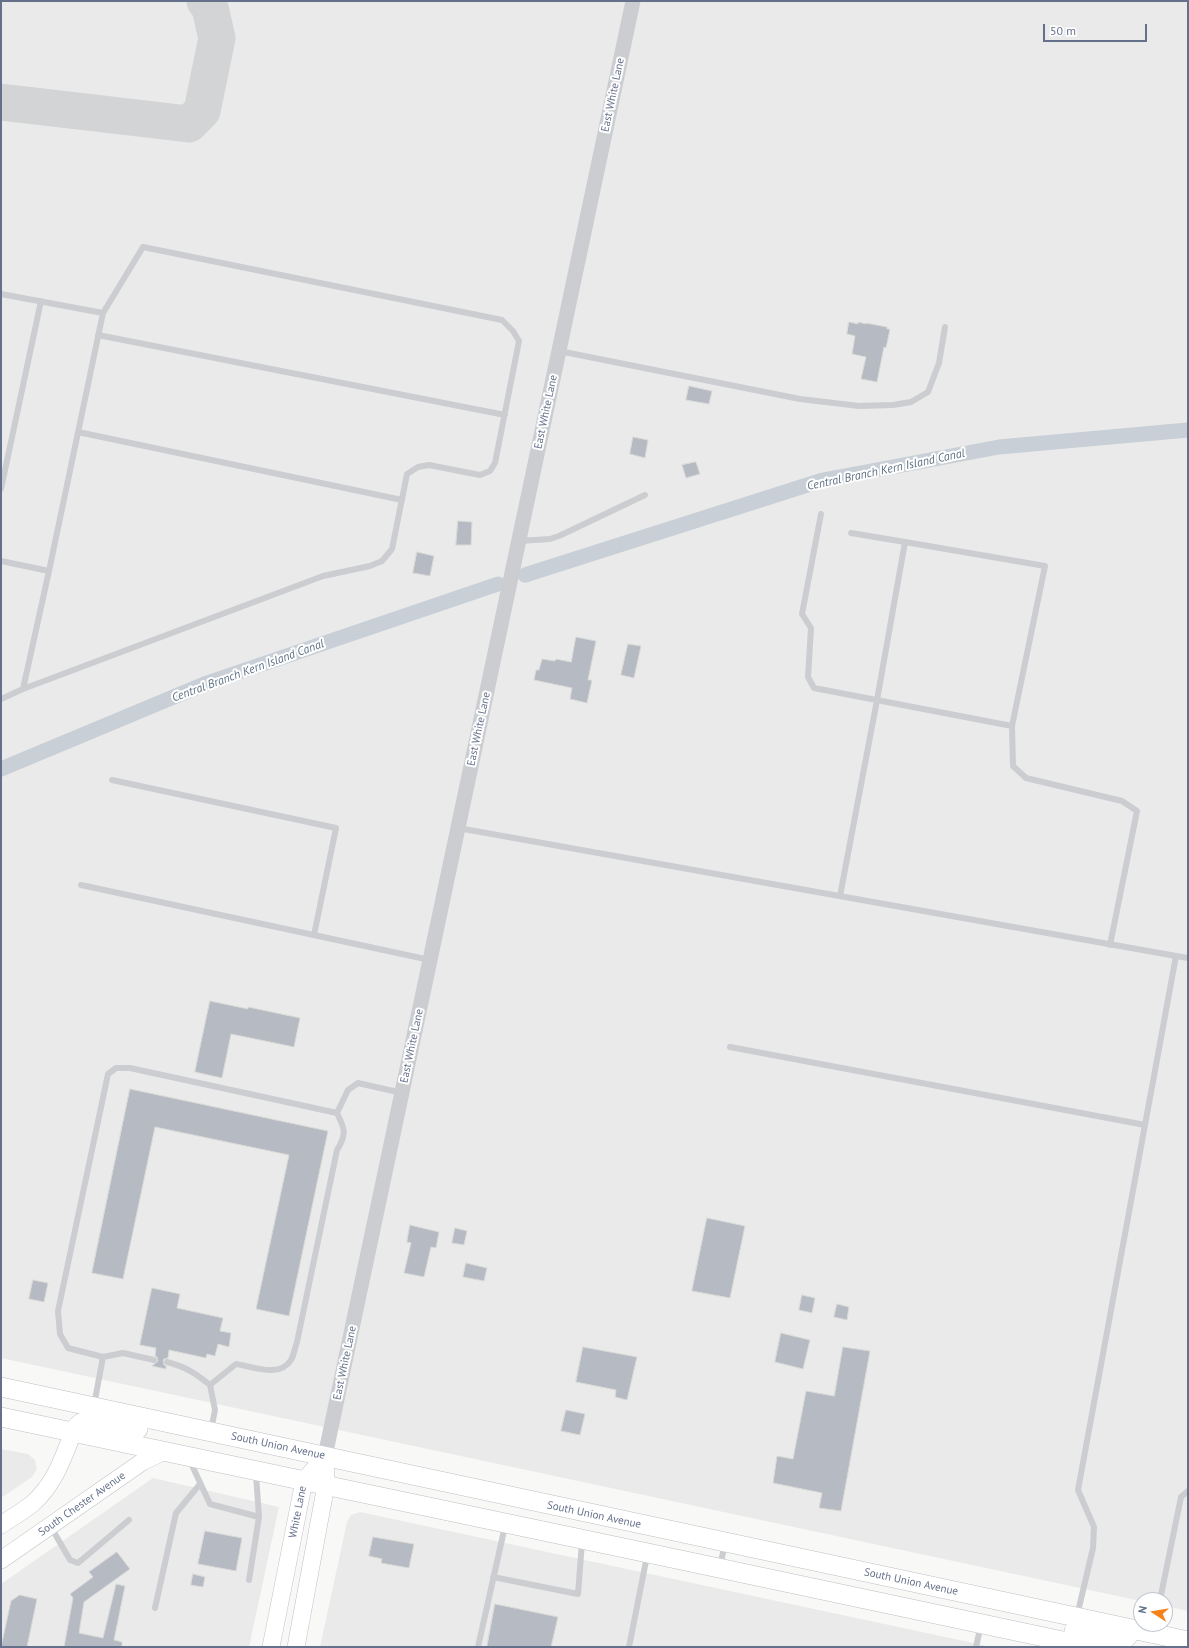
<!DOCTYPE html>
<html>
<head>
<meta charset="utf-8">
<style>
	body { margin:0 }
	#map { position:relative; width:1189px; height:1648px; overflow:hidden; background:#f8f9f6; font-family:"PT Sans",sans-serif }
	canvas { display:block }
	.frame { position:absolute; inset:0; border:2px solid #65708a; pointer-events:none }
	.north { position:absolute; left:1133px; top:1592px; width:40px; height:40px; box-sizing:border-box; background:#fff; border:1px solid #c1c6d0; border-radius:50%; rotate:282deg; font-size:11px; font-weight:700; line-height:16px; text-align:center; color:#65708a }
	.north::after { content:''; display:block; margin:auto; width:14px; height:18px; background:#f5821a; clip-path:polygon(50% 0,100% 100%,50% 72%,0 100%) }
	.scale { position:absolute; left:1043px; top:24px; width:104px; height:18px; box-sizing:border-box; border:2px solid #65708a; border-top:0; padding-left:5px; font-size:12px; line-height:14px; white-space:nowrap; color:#65708a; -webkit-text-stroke:3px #fff; paint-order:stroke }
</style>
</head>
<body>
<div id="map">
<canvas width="1189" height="1648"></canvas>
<div class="frame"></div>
<div class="north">N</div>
<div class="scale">50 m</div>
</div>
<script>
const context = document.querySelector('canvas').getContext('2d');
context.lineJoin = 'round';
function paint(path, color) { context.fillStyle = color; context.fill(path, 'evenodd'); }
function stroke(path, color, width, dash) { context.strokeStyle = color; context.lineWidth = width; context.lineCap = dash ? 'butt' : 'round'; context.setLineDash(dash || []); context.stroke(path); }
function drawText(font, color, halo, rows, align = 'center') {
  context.font = font + ' "PT Sans",sans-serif'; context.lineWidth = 4; context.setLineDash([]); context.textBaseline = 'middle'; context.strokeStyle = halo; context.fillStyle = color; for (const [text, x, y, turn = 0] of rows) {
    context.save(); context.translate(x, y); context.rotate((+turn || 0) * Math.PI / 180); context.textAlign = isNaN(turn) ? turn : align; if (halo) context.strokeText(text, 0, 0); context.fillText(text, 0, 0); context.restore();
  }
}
paint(new Path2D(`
	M 1,1 L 1188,1 L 1188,1611 L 1165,1606 L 1165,1600 L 1141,1600 L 1141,1601 L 1,1358 Z
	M 1,1449 L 28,1454 L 35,1460 L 37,1469 L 32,1477 L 1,1498 Z
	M 153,1478 L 279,1507 L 249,1647 L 1,1647 L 1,1584 Z
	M 360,1512 L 992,1647 L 320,1647 L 347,1522 L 351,1515 Z`), '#e9eae9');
stroke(new Path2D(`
	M 525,575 L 823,480 L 999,447 L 1188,430
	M 1,769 L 207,683 L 498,584`), '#c8cfd6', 15);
stroke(new Path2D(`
	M 1,102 L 189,124 L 202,111 L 217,38 L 210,8 L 205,1`), '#d2d4d6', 37);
const building = new Path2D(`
	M 849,322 L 858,324 L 858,322 L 866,324 L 866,323 L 887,327 L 887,329 L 890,329 L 886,348 L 884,347 L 877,382 L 861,379 L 866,357 L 852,354 L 855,336 L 847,334 Z
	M 689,386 L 712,391 L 709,404 L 686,400 Z
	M 633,437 L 648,440 L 645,458 L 630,454 Z
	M 696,462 L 700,474 L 686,478 L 682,465 Z
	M 458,521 L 472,522 L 471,545 L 456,545 Z
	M 417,552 L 434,556 L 430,576 L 413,573 Z
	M 576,637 L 596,641 L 588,680 L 592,680 L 587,703 L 570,699 L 572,688 L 534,680 L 536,670 L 539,670 L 542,659 L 555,661 L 556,659 L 571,662 Z
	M 628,644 L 641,646 L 634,678 L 621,675 Z
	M 210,1001 L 248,1009 L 248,1007 L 300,1018 L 294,1047 L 231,1034 L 222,1078 L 195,1072 Z
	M 130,1089 L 328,1131 L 289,1316 L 256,1309 L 289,1155 L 155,1127 L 123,1279 L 92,1273 Z
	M 707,1218 L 745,1226 L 730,1298 L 692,1291 Z
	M 410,1225 L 439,1232 L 436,1248 L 431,1247 L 424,1277 L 404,1273 L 411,1243 L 407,1242 Z
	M 455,1228 L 467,1231 L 464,1245 L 452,1243 Z
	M 466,1263 L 487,1268 L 484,1281 L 463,1277 Z
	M 33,1280 L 48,1283 L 44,1302 L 29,1299 Z
	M 152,1288 L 180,1294 L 177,1308 L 223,1318 L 220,1331 L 231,1333 L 229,1347 L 218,1344 L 215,1356 L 207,1354 L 206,1358 L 169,1350 L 168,1358 L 164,1359 L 163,1361 L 164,1365 L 166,1366 L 166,1369 L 152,1366 L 158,1361 L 157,1357 L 155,1356 L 156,1348 L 140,1345 Z
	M 802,1295 L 815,1298 L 812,1313 L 799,1310 Z
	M 837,1304 L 849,1307 L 847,1320 L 834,1317 Z
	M 781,1333 L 810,1340 L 803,1369 L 775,1362 Z
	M 583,1347 L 637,1357 L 627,1400 L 615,1397 L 616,1390 L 576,1382 Z
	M 843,1347 L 870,1351 L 841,1511 L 819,1508 L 822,1493 L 773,1483 L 777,1456 L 793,1459 L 806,1391 L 834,1396 Z
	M 566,1410 L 585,1414 L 580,1435 L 561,1431 Z
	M 205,1531 L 242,1538 L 236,1571 L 198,1564 Z
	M 373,1537 L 414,1544 L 409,1568 L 381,1563 L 382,1559 L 369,1556 Z
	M 117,1552 L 130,1569 L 84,1602 L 79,1633 L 103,1638 L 116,1584 L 125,1586 L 114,1640 L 122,1642 L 122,1647 L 64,1647 L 73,1598 L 70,1594 L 93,1577 L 89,1572 Z
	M 193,1574 L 205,1577 L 203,1587 L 191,1585 Z
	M 20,1595 L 37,1599 L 27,1647 L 1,1647 L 11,1601 Z
	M 495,1604 L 558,1617 L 551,1647 L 487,1647 Z`);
paint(building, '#b5bac3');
stroke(building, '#dadbd8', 1);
const secondary = new Path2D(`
	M 1,1525 C 11,1518 22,1512 32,1504 C 54,1485 63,1459 73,1432
	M 1,1560 L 142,1462 L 165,1451
	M 271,1647 L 304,1481 L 325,1456
	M 296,1647 L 326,1485 L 325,1456`);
const primary = new Path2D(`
	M 1,1387 L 1188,1641
	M 1,1417 C 364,1494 728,1569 1091,1647
	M 73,1432 C 75,1429 78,1425 81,1423 C 95,1417 123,1426 138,1429
	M 1074,1631 L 1119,1641 L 1124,1640 L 1128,1636 L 1127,1628`);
stroke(secondary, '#bfc1c8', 18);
stroke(primary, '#bdbfc4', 20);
stroke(new Path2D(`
	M 1,294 L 103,313 L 49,571 L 23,689 L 1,699
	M 98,335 L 505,415
	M 559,351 L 800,399 L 859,406 L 893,405 L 911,402 L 928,392 L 939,363 L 945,327
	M 78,432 L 402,500
	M 1,489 L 41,301
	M 821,514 L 802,614 L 811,628 L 808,677 L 814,688 L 1012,726
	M 851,533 L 905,542
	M 519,541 L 550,539 L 559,536 L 645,495
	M 1,561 L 49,571
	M 23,689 L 323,576 L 370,566 L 382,561 L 392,549 L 407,474 L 418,467 L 429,465 L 480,475 L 490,471 L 495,463 L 519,341 L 513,331 L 502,320 L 143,247 L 103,313
	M 112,780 L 336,828 L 314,935
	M 458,828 L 1176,956 L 1078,1490 L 1094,1527 L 1093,1548 L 1077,1616
	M 81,885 L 430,960
	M 840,896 L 877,700 L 905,542 L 1045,566 L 1012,726 L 1013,766 L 1026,778 L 1122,801 L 1137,811 L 1110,945
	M 1176,956 L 1188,958
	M 730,1047 L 1145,1125
	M 337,1113 L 348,1090 L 358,1083 L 402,1093
	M 154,1360 L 123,1353 L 103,1357 L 68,1348 L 60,1334 L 58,1311 L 108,1074 L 116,1068 L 130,1068 L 337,1113 C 345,1129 347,1134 337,1150 L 297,1342 C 295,1347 294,1355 291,1360 C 280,1378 254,1367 236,1364 L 210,1385
	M 167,1362 C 186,1367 195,1373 210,1385 L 215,1410 L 211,1430
	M 94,1405 L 103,1357
	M 190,1461 L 210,1504 L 259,1517 L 256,1474
	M 51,1527 L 70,1560 L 78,1563 L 129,1520
	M 720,1566 L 725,1544
	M 493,1577 L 578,1594 L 582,1542
	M 249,1580 L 259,1517
	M 1160,1600 L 1181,1497 L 1188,1491
	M 155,1608 L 176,1513 L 200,1484
	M 478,1647 L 505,1526
	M 629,1647 L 647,1556
	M 976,1647 L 981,1625`), '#cbcdd1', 6);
stroke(new Path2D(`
	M 325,1456 L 633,1`), '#cbcdd1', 15);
stroke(secondary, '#fff', 17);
stroke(primary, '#fff', 19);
drawText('11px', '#65708a', '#fff', [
	["East White Lane",613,95,-78],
	["East White Lane",546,412,-78],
	["East White Lane",479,729,-78],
	["East White Lane",412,1046,-78],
	["East White Lane",345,1363,-78],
	["South Union Avenue",278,1446,12],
	["South Chester Avenue",82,1504,-35],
	["White Lane",298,1512,-79],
	["South Union Avenue",594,1515,12],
	["South Union Avenue",911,1582,12]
]);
drawText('italic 12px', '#607385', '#fff', [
	["Central Branch Kern Island Canal",886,470,-12],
	["Central Branch Kern Island Canal",248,671,-20]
]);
</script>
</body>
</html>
